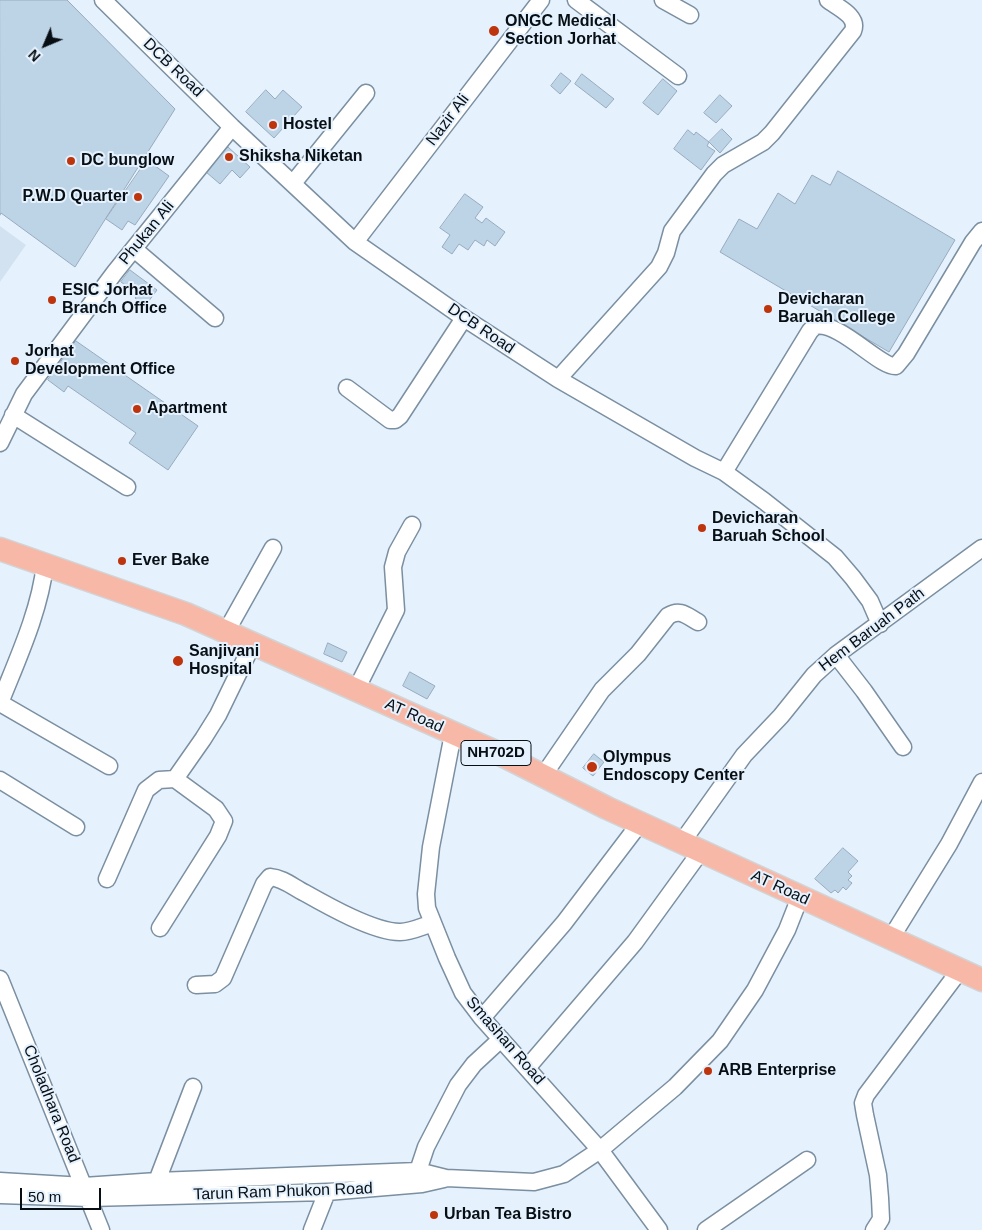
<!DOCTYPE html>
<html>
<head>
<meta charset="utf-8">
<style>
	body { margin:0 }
	#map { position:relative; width:982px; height:1230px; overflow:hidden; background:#e5f2fe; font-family:Helvetica,sans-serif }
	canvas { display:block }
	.north { position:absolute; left:20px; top:20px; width:50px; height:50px; -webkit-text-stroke:4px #e5f2fe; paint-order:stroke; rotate:225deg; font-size:14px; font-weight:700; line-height:20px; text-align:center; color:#070e14 }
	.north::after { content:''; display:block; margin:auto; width:18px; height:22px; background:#070e14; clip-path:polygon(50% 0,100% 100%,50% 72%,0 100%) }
	.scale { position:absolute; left:20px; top:1188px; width:81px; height:22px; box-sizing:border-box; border:2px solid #070e14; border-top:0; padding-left:6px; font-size:15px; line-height:18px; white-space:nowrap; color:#070e14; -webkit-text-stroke:4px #e5f2fe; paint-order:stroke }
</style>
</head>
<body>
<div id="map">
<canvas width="982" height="1230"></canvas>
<div class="north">N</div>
<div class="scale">50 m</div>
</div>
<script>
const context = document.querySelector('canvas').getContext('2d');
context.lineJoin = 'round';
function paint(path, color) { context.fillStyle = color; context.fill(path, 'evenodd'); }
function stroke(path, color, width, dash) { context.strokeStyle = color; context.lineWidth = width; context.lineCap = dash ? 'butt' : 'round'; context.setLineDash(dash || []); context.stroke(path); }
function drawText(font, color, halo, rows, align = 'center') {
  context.font = font + ' Helvetica,sans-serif'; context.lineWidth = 4; context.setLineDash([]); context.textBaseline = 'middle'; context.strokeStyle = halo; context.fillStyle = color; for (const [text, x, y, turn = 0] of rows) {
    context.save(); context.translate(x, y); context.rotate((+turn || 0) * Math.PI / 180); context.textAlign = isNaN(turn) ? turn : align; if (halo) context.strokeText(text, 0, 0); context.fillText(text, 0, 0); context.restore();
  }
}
paint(new Path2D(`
	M 0,226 L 26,245 L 0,282 Z`), '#d2e2f0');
const building = new Path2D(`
	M 0,0 L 67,0 L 175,109 L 75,267 L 1,213 L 0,215 Z
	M 561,73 L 571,81 L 560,94 L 551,86 Z
	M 582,74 L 614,99 L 606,108 L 575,84 Z
	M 663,79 L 677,91 L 658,115 L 643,103 Z
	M 266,90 L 275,99 L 283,90 L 302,107 L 274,138 L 246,112 Z
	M 720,95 L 732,106 L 716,123 L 704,113 Z
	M 722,129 L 732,139 L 720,153 L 709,142 Z
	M 688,130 L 694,135 L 696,132 L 709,142 L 707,146 L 715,151 L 701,170 L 674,149 Z
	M 228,147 L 250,167 L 240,178 L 232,170 L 220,184 L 206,172 Z
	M 147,160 L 169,176 L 135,225 L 128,221 L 122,230 L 106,219 Z
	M 838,171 L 955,240 L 889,352 L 720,252 L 739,219 L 757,229 L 778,193 L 795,204 L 812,175 L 830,185 Z
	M 465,194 L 483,207 L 475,218 L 482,223 L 486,218 L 505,232 L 495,246 L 487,240 L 484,246 L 475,240 L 468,250 L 459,244 L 452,254 L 442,247 L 450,235 L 440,228 Z
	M 130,270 L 157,290 L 145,306 L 135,298 L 138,294 L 121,282 Z
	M 76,341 L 198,426 L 168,470 L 129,443 L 136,433 L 68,386 L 64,392 L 48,380 Z
	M 328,643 L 347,652 L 342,662 L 324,654 Z
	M 410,672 L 435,686 L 427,699 L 403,686 Z
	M 594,754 L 604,762 L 593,776 L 583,768 Z
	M 843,848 L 858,861 L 848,872 L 852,876 L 848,880 L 852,883 L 846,890 L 843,887 L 838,893 L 835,890 L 831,893 L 815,879 Z`);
paint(building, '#bdd3e6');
stroke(building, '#97abbe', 1);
const minor = new Path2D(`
	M 103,0 L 232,127 L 355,242 L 464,318 L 558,379 L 695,458 L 724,472 L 764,501 L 835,557 L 853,578 L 870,601 L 880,624
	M 576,0 L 678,76
	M 663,0 L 690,15
	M 294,182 L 366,93
	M 355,242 L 541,0
	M 134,249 L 215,318
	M 558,379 L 659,267 L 666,253 L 672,231 L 714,174 L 723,165 L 763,142 L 772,133 L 853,31 C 859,16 837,7 828,0
	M 347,388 L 390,420 L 395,420 L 400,416 L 464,318
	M 13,415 L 127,487
	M 0,443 L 24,394 L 115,272 L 232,127
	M 724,472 L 810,331 L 815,326 C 840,321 880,368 896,366 L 906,354 L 973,242 L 982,231
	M 45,564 C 40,611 17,660 0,703 L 109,766
	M 226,632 L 273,548
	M 836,655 L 864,691 L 903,747
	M 356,690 L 396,610 L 393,567 L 397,552 L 412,525
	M 453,734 L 431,847 L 426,894 L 427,908 L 447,958 L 463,993 L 482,1018 L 600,1150 L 659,1230
	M 543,776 L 602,690 L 638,654 L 668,616 C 680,608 687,616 698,622
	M 0,780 L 76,827
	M 682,842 L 744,755 L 781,716 L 814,675 L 836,655 L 982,548
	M 107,879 L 146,790 L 159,780 L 175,779 L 203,739 L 218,715 L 253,643
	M 160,928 L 218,836 L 224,821 L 216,809 L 175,779
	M 891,938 L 949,844 L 982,782
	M 0,979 L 101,1230
	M 196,985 L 215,984 L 223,978 L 264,884 L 270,877 C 283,878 293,887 305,893 C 328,906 374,932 400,932 C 411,932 423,926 433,923
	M 482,1018 L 564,923 L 640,823
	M 527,1068 L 635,942 L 701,851
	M 418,1171 L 426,1147 L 458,1085 L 474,1064 L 501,1039
	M 0,1181 L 84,1186 L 157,1181 L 418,1171 L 446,1178 L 534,1182 L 564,1174 L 600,1150 L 675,1087 L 720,1041 L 755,990 L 787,930 L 800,897
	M 157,1181 L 193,1087
	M 0,1195 L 89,1198 L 327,1192 L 422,1184 L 444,1179
	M 312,1230 L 327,1192
	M 706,1230 L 807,1160
	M 874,1230 L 881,1219 L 880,1198 L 878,1175 L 865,1115 L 863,1103 L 866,1095 L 960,970`);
const highway = new Path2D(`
	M 0,549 L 186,614 L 500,754 L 607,808 L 982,980`);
stroke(minor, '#7b8fa1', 19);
stroke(highway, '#d2d4d5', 25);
stroke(minor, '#fff', 16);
stroke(highway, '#f7b8a8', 22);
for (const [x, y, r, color] of [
	[494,31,6,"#bd340d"],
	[273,125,5,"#bd340d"],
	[229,157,5,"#bd340d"],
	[71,161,5,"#bd340d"],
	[138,197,5,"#bd340d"],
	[52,300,5,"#bd340d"],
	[768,309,5,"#bd340d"],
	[15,361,5,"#bd340d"],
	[137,409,5,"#bd340d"],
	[702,528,5,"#bd340d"],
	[122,561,5,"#bd340d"],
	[178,661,6,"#bd340d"],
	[592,767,6,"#bd340d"],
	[708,1071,5,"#bd340d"],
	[434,1215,5,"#bd340d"]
]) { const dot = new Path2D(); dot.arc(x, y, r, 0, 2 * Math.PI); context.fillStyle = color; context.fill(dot); stroke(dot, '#e5f2fe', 2); }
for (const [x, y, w] of [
	[496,753,70]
]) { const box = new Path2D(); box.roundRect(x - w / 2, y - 12.5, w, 25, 4); context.fillStyle = '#e5f2fe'; context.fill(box); stroke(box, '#070e14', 1); }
drawText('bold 15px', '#070e14', null, [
	["NH702D",496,753]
]);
drawText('bold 16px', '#070e14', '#e5f2fe', [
	["ONGC Medical",505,22],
	["Section Jorhat",505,40],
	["Hostel",283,125],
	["Shiksha Niketan",239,157],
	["DC bunglow",81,161],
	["P.W.D Quarter",128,197,"right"],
	["ESIC Jorhat",62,291],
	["Branch Office",62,309],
	["Devicharan",778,300],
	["Baruah College",778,318],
	["Jorhat",25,352],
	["Development Office",25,370],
	["Apartment",147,409],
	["Devicharan",712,519],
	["Baruah School",712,537],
	["Ever Bake",132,561],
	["Sanjivani",189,652],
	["Hospital",189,670],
	["Olympus",603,758],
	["Endoscopy Center",603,776],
	["ARB Enterprise",718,1071],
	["Urban Tea Bistro",444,1215]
], 'left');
drawText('16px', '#070e14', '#e5f2fe', [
	["DCB Road",173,68,44],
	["Nazir Ali",448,120,-53],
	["Phukan Ali",147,233,-51],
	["DCB Road",481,329,34],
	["Hem Baruah Path",872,630,-37],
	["AT Road",414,716,24],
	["AT Road",780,888,25],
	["Smashan Road",505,1041,49],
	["Choladhara Road",51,1104,68],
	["Tarun Ram Phukon Road",283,1192,-2]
]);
</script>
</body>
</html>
